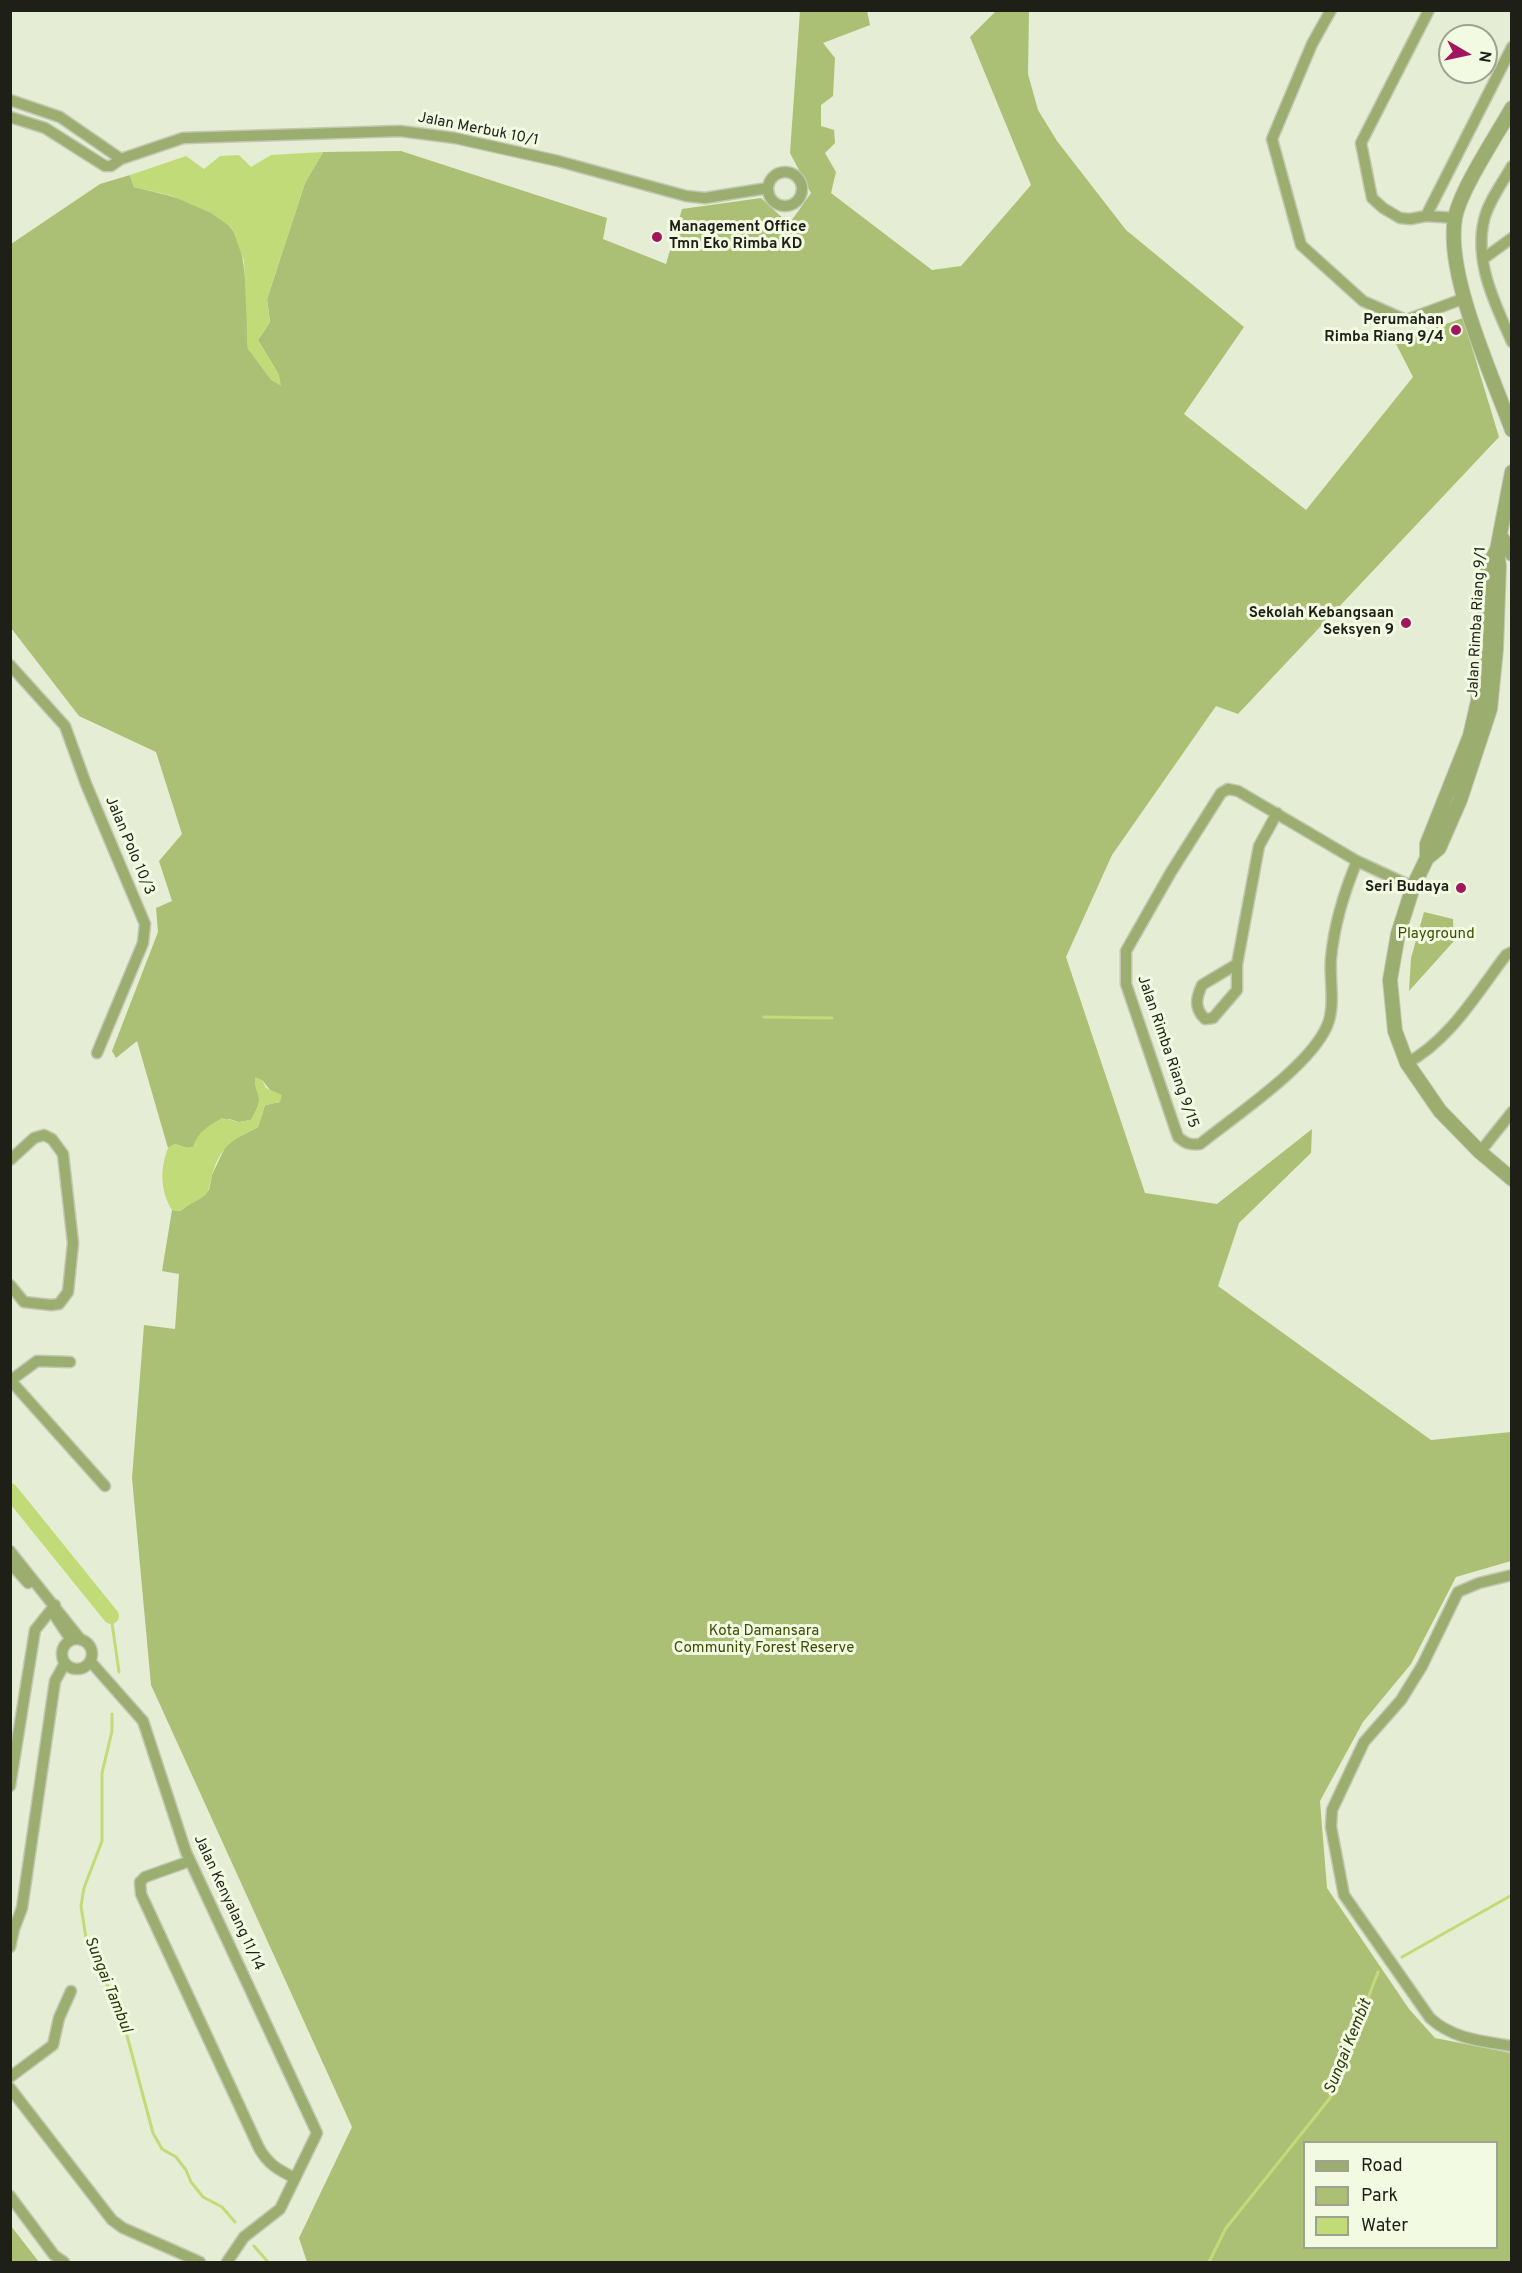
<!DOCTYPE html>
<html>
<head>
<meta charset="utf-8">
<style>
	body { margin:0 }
	#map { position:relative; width:1522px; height:2273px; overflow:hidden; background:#e5edd4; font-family:Overpass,sans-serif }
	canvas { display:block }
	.frame { position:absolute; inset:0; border:12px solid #1e2018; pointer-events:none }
	.legend { position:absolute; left:1303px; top:2141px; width:195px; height:108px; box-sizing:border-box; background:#f3fae2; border:2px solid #9ea391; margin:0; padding:8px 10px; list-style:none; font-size:18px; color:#1e2018 }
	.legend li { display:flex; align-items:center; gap:12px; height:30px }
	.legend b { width:30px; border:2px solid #9ea391 }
	.north { position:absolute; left:1438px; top:24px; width:60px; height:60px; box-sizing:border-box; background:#f3fae2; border:2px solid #9ea391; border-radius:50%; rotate:99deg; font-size:16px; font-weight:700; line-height:24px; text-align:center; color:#1e2018 }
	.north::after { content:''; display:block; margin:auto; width:21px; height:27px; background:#a2165f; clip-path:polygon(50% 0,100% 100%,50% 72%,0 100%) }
</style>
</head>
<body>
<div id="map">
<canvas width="1522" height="2273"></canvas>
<div class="frame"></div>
<ul class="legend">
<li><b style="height:8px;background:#9cad70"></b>Road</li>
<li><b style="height:16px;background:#acc075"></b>Park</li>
<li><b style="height:16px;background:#c2db79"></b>Water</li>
</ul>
<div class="north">N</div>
</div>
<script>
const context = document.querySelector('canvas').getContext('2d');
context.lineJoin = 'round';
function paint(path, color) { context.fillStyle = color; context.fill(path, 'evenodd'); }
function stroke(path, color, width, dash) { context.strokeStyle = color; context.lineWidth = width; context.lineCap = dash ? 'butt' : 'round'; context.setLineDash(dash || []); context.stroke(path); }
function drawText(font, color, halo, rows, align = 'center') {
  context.font = font + ' Overpass,sans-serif'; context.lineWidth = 6; context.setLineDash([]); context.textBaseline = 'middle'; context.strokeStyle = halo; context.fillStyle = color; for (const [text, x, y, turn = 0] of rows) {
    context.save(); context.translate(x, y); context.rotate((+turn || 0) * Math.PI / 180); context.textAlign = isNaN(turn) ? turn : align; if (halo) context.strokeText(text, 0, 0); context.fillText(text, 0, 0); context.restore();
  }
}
paint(new Path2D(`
	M 800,11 L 867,11 L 870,25 L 823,43 L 835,58 L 833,96 L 821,105 L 821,126 L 834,130 L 835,143 L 825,153 L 836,172 L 831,193 L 932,270 L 961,266 L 1031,185 L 970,37 L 996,11 L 1029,11 L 1028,74 L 1038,110 L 1057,141 L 1126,230 L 1244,327 L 1184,414 L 1306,510 L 1413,377 L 1395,342 L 1463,318 L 1499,437 L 1238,714 L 1216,706 L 1112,855 L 1066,957 L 1145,1193 L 1217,1204 L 1312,1129 L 1311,1153 L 1239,1223 L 1218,1286 L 1431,1440 L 1511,1432 L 1511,1561 L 1456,1577 L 1411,1664 L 1363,1722 L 1320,1801 L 1327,1888 L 1409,2009 L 1435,2038 L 1511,2053 L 1511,2262 L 307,2262 L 299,2238 L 352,2127 L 151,1685 L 132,1478 L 144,1325 L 175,1329 L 179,1274 L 162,1271 L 172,1210 L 180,1211 L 209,1190 L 212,1175 L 227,1143 L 258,1127 L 265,1105 L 280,1102 L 262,1080 L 255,1084 C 263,1098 259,1106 251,1120 L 239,1122 L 229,1119 L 193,1147 L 187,1148 L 175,1144 L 168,1148 L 137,1041 L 116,1058 L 112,1051 L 158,932 L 156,908 L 172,901 L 159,861 L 182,834 L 156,752 L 79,716 L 11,628 L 11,244 L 100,184 L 130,175 L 134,187 C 165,195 209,202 231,228 C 249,249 247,320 248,349 L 279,375 L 258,340 L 270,322 L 267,299 L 305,183 L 323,152 L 401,151 L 607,218 L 603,239 L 666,264 L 682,209 L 761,198 L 789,224 L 811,193 L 790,153 ZM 1304,2142 L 1496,2142 L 1496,2248 L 1304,2248 Z
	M 1424,912 L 1453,919 L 1454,941 L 1409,991 L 1411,958 Z
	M 10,2226 L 11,2226 L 39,2262 L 11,2262 Z`), '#acc075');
paint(new Path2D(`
	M 323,152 L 305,183 L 267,299 L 270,322 L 258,340 L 279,375 L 281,386 L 271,380 L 248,349 L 244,261 L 232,228 L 211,213 L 172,196 L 134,187 L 130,175 L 186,156 L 204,169 L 220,156 L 239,155 L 251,167 L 271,155 Z
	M 255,1077 L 262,1080 L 266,1088 L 282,1095 L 280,1102 L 265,1105 L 258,1127 C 232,1140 221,1145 212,1175 C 210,1181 210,1187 207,1193 C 201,1201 188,1203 180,1211 L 172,1210 C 160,1191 160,1168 168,1148 L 175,1144 L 187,1148 L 193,1147 C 197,1132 210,1125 222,1118 L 239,1122 L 251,1120 C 267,1094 254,1098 255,1077 Z`), '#c2db79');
stroke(new Path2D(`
	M 764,1017 L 832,1018
	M 111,1616 L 119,1672
	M 112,1714 L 112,1731 L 102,1773 L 102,1841 L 84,1888 L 81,1906 L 86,1938 L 122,2017 L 153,2133 L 162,2149 L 176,2157 L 186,2170 L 191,2182 L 203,2197 L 222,2207 L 235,2222
	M 1402,1957 L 1512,1895
	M 254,2246 L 268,2262
	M 1209,2262 L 1226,2228 L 1330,2098 L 1378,1972`), '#c2db79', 3);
stroke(new Path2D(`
	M 10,1491 L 111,1616`), '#c2db79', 16);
const minor = new Path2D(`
	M 1331,10 L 1312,44 L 1272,139 L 1301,245 L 1363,301 L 1406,320 L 1465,298
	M 1429,10 L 1361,143 L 1372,198 L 1383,208 L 1400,218 L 1410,219 L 1426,216 L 1455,218
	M 10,100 L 60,117 L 121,159
	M 10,117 L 45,128 L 105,166 L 111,166 L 121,159 L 183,138 L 400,131 L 455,138 L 558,161 L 686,196 L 705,198 L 768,188
	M 1512,166 C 1503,182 1488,202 1484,220 C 1474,262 1495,304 1512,342
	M768 189a17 17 0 1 1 34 0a17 17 0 1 1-34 0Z
	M 1426,216 L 1512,47
	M 1483,259 L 1512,238
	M 10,665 L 65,726 L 86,784 L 145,924 L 143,943 L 97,1053
	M 1228,789 L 1238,791 L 1357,861 C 1345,890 1334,926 1331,958 C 1329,979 1336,1005 1327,1026 C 1309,1067 1236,1115 1200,1144 C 1191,1145 1186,1144 1178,1137 L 1126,984 L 1126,951 L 1171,872 L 1221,793 Z
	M 1357,861 L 1413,887
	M 1237,964 L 1202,985 C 1196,998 1194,1008 1205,1019 L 1213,1018 L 1237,990 L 1237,964 L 1259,846 L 1277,813
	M 1407,1063 C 1450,1040 1477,993 1506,955 L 1512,952
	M 1480,1152 L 1512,1112
	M 10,1160 L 34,1138 L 44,1135 L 52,1139 L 63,1154 L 73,1243 L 68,1292 L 59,1304 L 51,1305 L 24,1302 L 10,1285
	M 10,1381 L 37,1361 L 70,1362
	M 11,1381 L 105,1486
	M 10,1551 L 81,1640
	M 10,1563 L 28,1583
	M 1512,1575 L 1479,1583 L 1458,1592 L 1422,1666 L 1401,1700 L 1364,1742 L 1332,1810 L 1331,1827 L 1344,1895 L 1430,2018 C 1453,2039 1481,2041 1512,2046
	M 55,1616 L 71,1640
	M62 1654a15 15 0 1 1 30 0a15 15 0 1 1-30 0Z
	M 90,1661 L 143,1721 L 186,1852 L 317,2133 L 280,2209 L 244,2237 L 227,2262
	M 10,1786 L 35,1630 L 55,1605
	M 190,1861 L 145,1877 L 140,1882 L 141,1894 L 259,2148 C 268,2164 278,2170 295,2178
	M 10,1947 L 14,1929 L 22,1908 L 55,1681 L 65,1663
	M 10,2077 L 53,2045 L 59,2018 L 71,1991
	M 10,2088 L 112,2220 L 123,2228 L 200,2262
	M 10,2196 L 54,2255 L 64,2262`);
const tertiary = new Path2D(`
	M 1512,108 C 1497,135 1460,190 1455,218 C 1445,274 1492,375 1512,430
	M 1512,472 L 1497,550 L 1499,566 L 1496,649 L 1490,709 L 1460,800 L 1439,848 L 1427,858 L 1413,887 L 1398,934 L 1390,980 L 1395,1031 L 1407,1063 L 1440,1111 L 1480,1152 L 1512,1179
	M 1500,535 L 1512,554
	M 1427,858 L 1427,844 L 1470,736 L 1478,701 L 1488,566 L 1497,550`);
stroke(minor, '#c1c8b2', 13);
stroke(tertiary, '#c1c8b2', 16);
stroke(minor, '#9cad70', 10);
stroke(tertiary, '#9cad70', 14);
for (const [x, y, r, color] of [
	[657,237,6,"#a2165f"],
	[1456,330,6,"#a2165f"],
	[1406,623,6,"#a2165f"],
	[1461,888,6,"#a2165f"]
]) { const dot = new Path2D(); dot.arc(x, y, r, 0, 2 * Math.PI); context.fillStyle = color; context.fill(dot); stroke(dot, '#f3fae2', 2); }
drawText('15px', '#1e2018', '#f3fae2', [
	["Jalan Merbuk 10/1",478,130,11],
	["Jalan Rimba Riang 9/1",1478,622,-87],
	["Jalan Polo 10/3",129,846,67],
	["Jalan Rimba Riang 9/15",1167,1052,71],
	["Jalan Kenyalang 11/14",228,1903,65]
]);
drawText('bold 15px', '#1e2018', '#f3fae2', [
	["Management Office",669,228,"left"],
	["Tmn Eko Rimba KD",669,245,"left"],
	["Perumahan",1444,321],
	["Rimba Riang 9/4",1444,338],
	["Sekolah Kebangsaan",1394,614],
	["Seksyen 9",1394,631],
	["Seri Budaya",1449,888]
], 'right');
drawText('15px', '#3d4b00', '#f3fae2', [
	["Playground",1436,935],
	["Kota Damansara",764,1632],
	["Community Forest Reserve",764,1649]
]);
drawText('italic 16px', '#2f380f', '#f3fae2', [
	["Sungai Tambul",107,1985,68],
	["Sungai Kembit",1349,2047,-68]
]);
</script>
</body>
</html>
